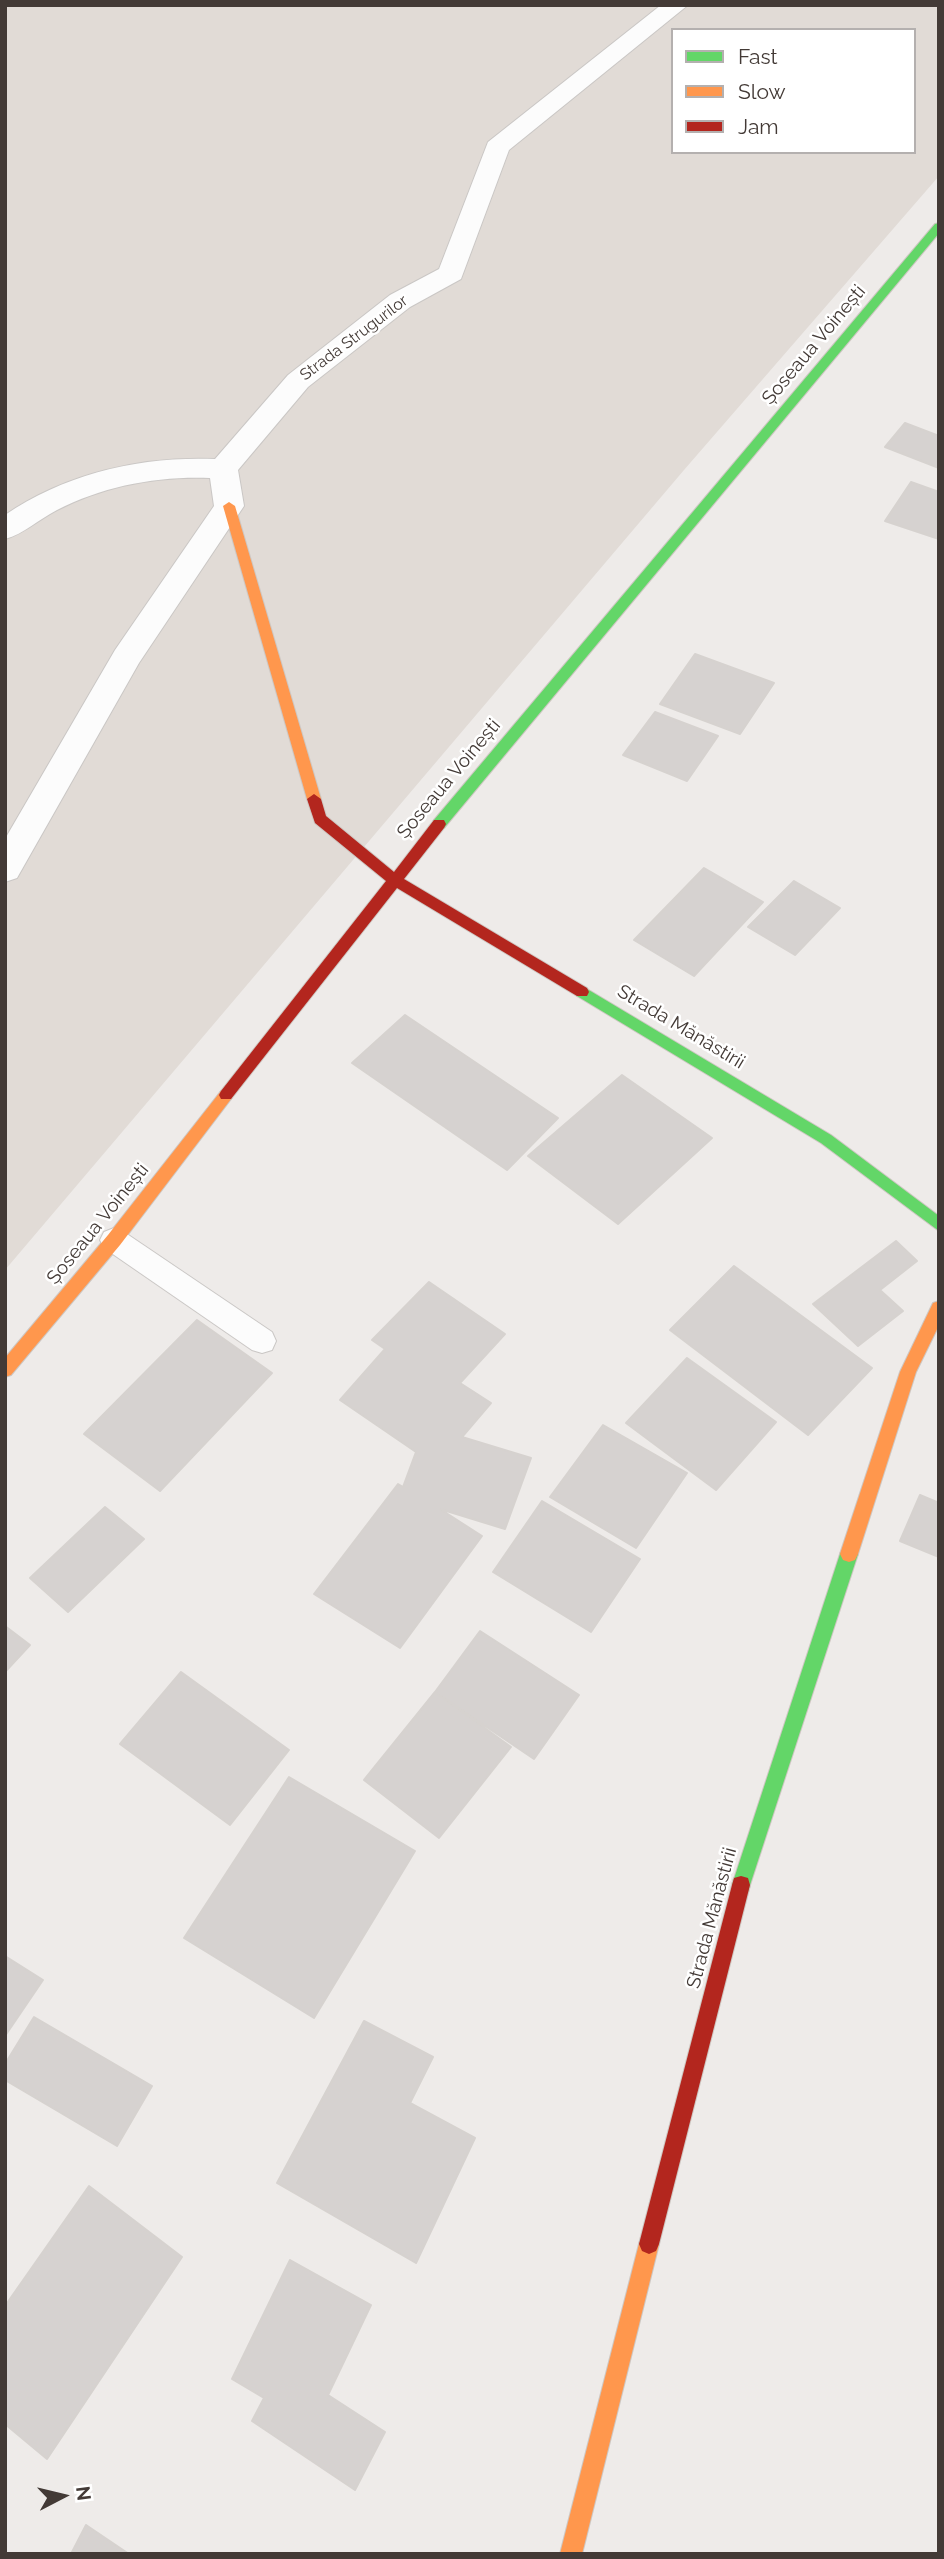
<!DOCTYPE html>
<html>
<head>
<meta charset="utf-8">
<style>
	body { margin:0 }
	#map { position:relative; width:944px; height:2559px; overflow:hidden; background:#eeebe9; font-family:Raleway,sans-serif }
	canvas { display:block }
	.frame { position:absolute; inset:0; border:7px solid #433a36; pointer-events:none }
	.legend { position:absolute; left:671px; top:28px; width:245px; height:126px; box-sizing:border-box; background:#fff; border:2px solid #b4b0af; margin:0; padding:9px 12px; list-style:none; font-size:21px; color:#433a36 }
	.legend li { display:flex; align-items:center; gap:14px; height:35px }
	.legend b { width:35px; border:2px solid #b4b0af }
	.north { position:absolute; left:28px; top:2461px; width:70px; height:70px; -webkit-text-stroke:5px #fff; paint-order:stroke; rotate:83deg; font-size:19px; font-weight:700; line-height:28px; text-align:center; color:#433a36 }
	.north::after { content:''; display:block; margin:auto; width:24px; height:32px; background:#433a36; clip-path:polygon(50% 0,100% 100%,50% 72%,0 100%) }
</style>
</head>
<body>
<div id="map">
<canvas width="944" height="2559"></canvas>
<div class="frame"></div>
<ul class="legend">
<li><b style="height:9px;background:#63d668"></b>Fast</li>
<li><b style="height:9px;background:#ff974d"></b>Slow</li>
<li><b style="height:9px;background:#b3261e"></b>Jam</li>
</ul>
<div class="north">N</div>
</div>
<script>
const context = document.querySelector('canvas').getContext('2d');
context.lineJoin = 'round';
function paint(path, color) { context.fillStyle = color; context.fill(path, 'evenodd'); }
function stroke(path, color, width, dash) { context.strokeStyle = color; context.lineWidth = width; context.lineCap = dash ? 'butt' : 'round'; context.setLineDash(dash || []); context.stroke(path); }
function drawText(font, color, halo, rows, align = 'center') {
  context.font = font + ' Raleway,sans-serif'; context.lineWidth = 5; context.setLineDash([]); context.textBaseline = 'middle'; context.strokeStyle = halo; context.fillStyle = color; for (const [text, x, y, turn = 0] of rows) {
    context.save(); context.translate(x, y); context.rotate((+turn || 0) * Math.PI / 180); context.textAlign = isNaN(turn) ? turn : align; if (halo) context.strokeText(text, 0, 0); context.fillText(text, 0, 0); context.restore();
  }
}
paint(new Path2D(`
	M 5,5 L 939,5 L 939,176 L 684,470 L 5,1270 ZM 673,30 L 914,30 L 914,152 L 673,152 Z`), '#e1dbd6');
const building = new Path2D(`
	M 905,423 L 939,436 L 939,468 L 885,447 Z
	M 911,482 L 939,492 L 939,539 L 885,521 Z
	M 695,654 L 774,683 L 740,734 L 660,704 Z
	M 655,712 L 718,736 L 687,781 L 623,755 Z
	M 704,868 L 763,902 L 694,976 L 634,940 Z
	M 794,881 L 840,908 L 795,955 L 748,927 Z
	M 405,1015 L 558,1118 L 507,1170 L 352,1063 Z
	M 622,1075 L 712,1138 L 618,1224 L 528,1156 Z
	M 896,1241 L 917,1261 L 880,1290 L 903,1311 L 858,1346 L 813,1304 Z
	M 734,1266 L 872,1368 L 808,1435 L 670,1330 Z
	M 429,1282 L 505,1334 L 460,1383 L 491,1403 L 462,1437 L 531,1458 L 505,1529 L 440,1509 L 482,1536 L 400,1648 L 314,1594 L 398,1484 L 403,1487 L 416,1452 L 340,1400 L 385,1349 L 372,1340 Z
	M 197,1320 L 272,1373 L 160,1491 L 84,1434 Z
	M 687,1358 L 776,1422 L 716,1490 L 626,1423 Z
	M 603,1425 L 687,1473 L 636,1548 L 550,1497 Z
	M 920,1495 L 939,1503 L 939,1557 L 900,1541 Z
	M 542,1501 L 640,1559 L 591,1632 L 493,1572 Z
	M 105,1507 L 144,1539 L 68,1612 L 30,1578 Z
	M 5,1626 L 30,1645 L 5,1672 Z
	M 480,1631 L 579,1695 L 534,1759 L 435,1692 Z
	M 181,1672 L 289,1750 L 230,1825 L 120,1744 Z
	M 435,1692 L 511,1747 L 439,1838 L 364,1780 Z
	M 289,1777 L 415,1851 L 314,2018 L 184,1938 Z
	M 5,1956 L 43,1980 L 5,2036 Z
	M 34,2017 L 152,2086 L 117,2146 L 5,2080 L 5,2064 Z
	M 364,2021 L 433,2057 L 410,2103 L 475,2138 L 416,2263 L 277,2183 Z
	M 89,2186 L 182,2257 L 47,2459 L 5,2424 L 5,2306 Z
	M 290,2260 L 371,2305 L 328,2395 L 385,2432 L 355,2490 L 252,2421 L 264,2398 L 232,2379 Z
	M 86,2525 L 129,2554 L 71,2554 Z`);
paint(building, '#d6d2d0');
stroke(building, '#d6d2cf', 2);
const lane = new Path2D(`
	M 114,1228 L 124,1232 L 272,1332 L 276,1341 L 272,1350 L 262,1353 L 252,1350 L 104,1248 L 100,1240 L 104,1232 Z`);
const street = new Path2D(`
	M 661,5 L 688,5 L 509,150 L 461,279 L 410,307 L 308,387 L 238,470 L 244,506 L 139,663 L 17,878 L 5,882 L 5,839 L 115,650 L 214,506 L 210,478 C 157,476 104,486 57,510 C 39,519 24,534 5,539 L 5,515 C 66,473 142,456 215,459 L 288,375 L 390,295 L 439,269 L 488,142 Z`);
const fast = new Path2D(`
	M 939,223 L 939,233 L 444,828 L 434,828 L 432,824 L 434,820 L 935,224 Z
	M 582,986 L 831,1135 L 939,1216 L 939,1231 L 821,1143 L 577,996 L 575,992 L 577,988 Z
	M 849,1546 L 855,1548 L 858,1554 L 750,1885 L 748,1892 L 741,1894 L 734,1892 L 732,1885 L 840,1554 L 843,1548 Z`);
const slow = new Path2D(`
	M 229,502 L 235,506 L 321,799 L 314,804 L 307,799 L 223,506 Z
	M 226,1089 L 231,1091 L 233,1095 L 231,1099 L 120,1245 L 11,1375 L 5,1377 L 5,1358 L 108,1235 L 221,1091 Z
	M 939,1301 L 939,1325 L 916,1372 L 858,1554 L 855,1560 L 849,1562 L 843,1560 L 840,1554 L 900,1372 L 933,1303 Z
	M 649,2234 L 656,2237 L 659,2244 L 582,2554 L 560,2554 L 639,2244 L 642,2237 Z`);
const jam = new Path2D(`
	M 314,794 L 321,799 L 326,816 L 394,872 L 434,820 L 444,820 L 446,824 L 444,828 L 404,879 L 587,988 L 589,992 L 587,996 L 577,996 L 397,888 L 231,1099 L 221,1099 L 219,1095 L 221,1091 L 386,881 L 315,823 L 307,799 Z
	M 741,1876 L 748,1878 L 750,1885 L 659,2244 L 656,2251 L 649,2254 L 642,2251 L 639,2244 L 732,1885 L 734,1878 Z`);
stroke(lane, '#cac7c5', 2);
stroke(street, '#cac7c5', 2);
stroke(fast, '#cec7c2', 2);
stroke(slow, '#cec7c2', 2);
stroke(jam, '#cec7c2', 2);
paint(lane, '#fcfcfc');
paint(street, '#fcfcfc');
paint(fast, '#63d668');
paint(slow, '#ff974d');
paint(jam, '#b3261e');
drawText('16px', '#433a36', '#fff', [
	["Strada Strugurilor",354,338,-37]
]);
drawText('19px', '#433a36', '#fff', [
	["Șoseaua Voinești",814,345,-50],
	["Șoseaua Voinești",449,779,-50],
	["Strada Mănăstirii",681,1027,31],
	["Șoseaua Voinești",98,1224,-51],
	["Strada Mănăstirii",712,1918,-75]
]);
</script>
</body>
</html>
